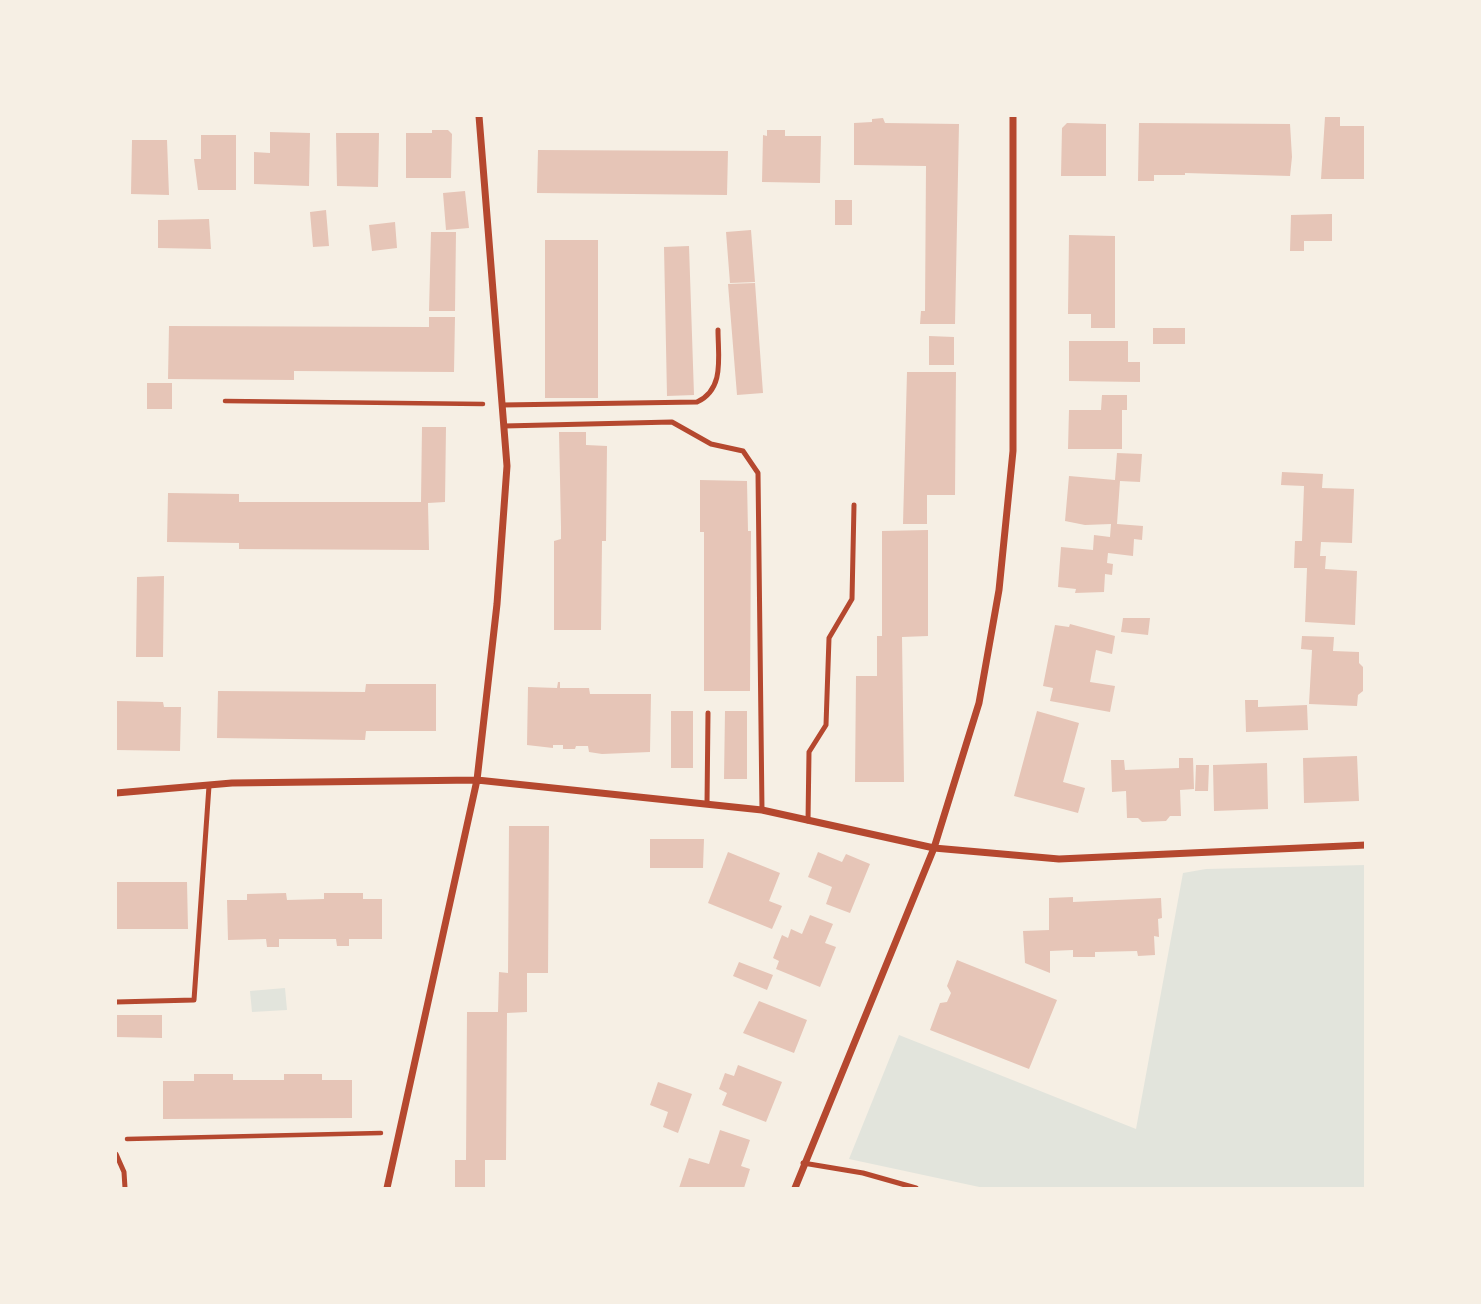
<!DOCTYPE html>
<html>
<head>
<meta charset="utf-8">
<style>
	body { margin:0 }
	#map { position:relative; width:1481px; height:1304px; overflow:hidden; background:#f6efe4; font-family:Ubuntu,sans-serif }
	canvas { display:block }
	.frame { position:absolute; inset:0; border:117px solid #f6efe4; pointer-events:none }
</style>
</head>
<body>
<div id="map">
<canvas width="1481" height="1304"></canvas>
<div class="frame"></div>
</div>
<script>
const context = document.querySelector('canvas').getContext('2d');
context.lineJoin = 'round';
function paint(path, color) { context.fillStyle = color; context.fill(path, 'evenodd'); }
function stroke(path, color, width, dash) { context.strokeStyle = color; context.lineWidth = width; context.lineCap = dash ? 'butt' : 'round'; context.setLineDash(dash || []); context.stroke(path); }
paint(new Path2D(`
	M 1365,865 L 1365,1188 L 984,1188 L 849,1159 L 899,1035 L 1136,1129 L 1183,873 L 1206,869 Z
	M 285,988 L 287,1010 L 252,1012 L 250,991 Z`), '#e2e4dc');
paint(new Path2D(`
	M 1325,117 L 1340,117 L 1340,126 L 1366,126 L 1366,179 L 1321,179 Z
	M 883,118 L 885,123 L 959,124 L 955,324 L 920,324 L 921,311 L 925,311 L 926,166 L 854,165 L 854,123 L 872,122 L 872,119 Z
	M 1067,123 L 1106,124 L 1106,176 L 1061,176 L 1062,128 Z
	M 1139,123 L 1290,124 L 1292,157 L 1290,176 L 1185,173 L 1185,175 L 1154,175 L 1154,181 L 1138,181 Z
	M 432,130 L 448,130 L 452,134 L 451,178 L 406,178 L 406,133 L 432,133 Z
	M 767,130 L 785,130 L 785,136 L 821,136 L 820,183 L 762,182 L 763,135 L 767,136 Z
	M 270,132 L 310,133 L 309,186 L 254,184 L 254,152 L 270,153 Z
	M 336,133 L 379,133 L 378,187 L 337,186 Z
	M 201,135 L 236,135 L 236,190 L 198,190 L 194,159 L 201,159 Z
	M 132,140 L 167,140 L 169,195 L 131,194 Z
	M 538,150 L 728,151 L 727,195 L 537,193 Z
	M 465,191 L 469,228 L 446,230 L 443,193 Z
	M 835,200 L 852,200 L 852,225 L 835,225 Z
	M 326,210 L 329,246 L 313,247 L 310,212 Z
	M 1332,214 L 1332,241 L 1304,241 L 1304,251 L 1290,251 L 1291,215 Z
	M 209,219 L 211,249 L 158,248 L 158,220 Z
	M 395,222 L 397,248 L 372,251 L 369,225 Z
	M 751,230 L 755,282 L 730,283 L 726,232 Z
	M 431,232 L 456,232 L 455,311 L 429,311 Z
	M 1069,235 L 1115,236 L 1115,328 L 1091,328 L 1091,314 L 1068,314 Z
	M 545,240 L 598,240 L 598,398 L 545,398 Z
	M 689,246 L 694,395 L 667,396 L 664,247 Z
	M 755,283 L 763,393 L 737,395 L 728,284 Z
	M 429,317 L 455,317 L 454,372 L 294,371 L 294,380 L 168,379 L 169,326 L 429,327 Z
	M 1153,328 L 1185,328 L 1185,344 L 1153,344 Z
	M 929,336 L 954,337 L 954,365 L 929,365 Z
	M 1069,341 L 1128,341 L 1128,362 L 1140,362 L 1140,382 L 1069,381 Z
	M 907,372 L 956,372 L 955,495 L 927,495 L 927,524 L 903,524 Z
	M 147,383 L 172,383 L 172,409 L 147,409 Z
	M 1102,395 L 1127,395 L 1127,410 L 1122,410 L 1122,449 L 1068,449 L 1069,410 L 1101,410 Z
	M 422,427 L 446,427 L 445,502 L 428,503 L 429,550 L 239,549 L 239,543 L 167,542 L 168,493 L 239,494 L 239,502 L 421,502 Z
	M 559,432 L 586,432 L 586,445 L 607,446 L 606,541 L 602,541 L 601,630 L 554,630 L 554,541 L 561,539 L 561,527 Z
	M 1117,453 L 1142,454 L 1140,482 L 1120,481 L 1117,524 L 1143,526 L 1142,540 L 1134,539 L 1133,556 L 1108,553 L 1107,563 L 1113,564 L 1112,575 L 1105,574 L 1104,592 L 1075,593 L 1076,589 L 1058,587 L 1061,547 L 1093,550 L 1094,535 L 1110,537 L 1111,524 L 1085,525 L 1065,521 L 1069,476 L 1115,480 Z
	M 1282,472 L 1323,474 L 1322,488 L 1354,489 L 1352,543 L 1321,542 L 1320,556 L 1326,556 L 1325,569 L 1357,571 L 1355,625 L 1305,622 L 1307,568 L 1294,568 L 1295,541 L 1302,541 L 1304,486 L 1281,485 Z
	M 700,480 L 747,481 L 748,531 L 751,531 L 750,691 L 704,691 L 704,532 L 700,532 Z
	M 928,530 L 928,636 L 902,637 L 904,782 L 855,782 L 856,676 L 877,676 L 877,636 L 882,636 L 882,531 Z
	M 164,576 L 163,657 L 136,657 L 137,577 Z
	M 1123,618 L 1150,618 L 1148,635 L 1121,632 Z
	M 1070,624 L 1115,636 L 1112,654 L 1096,650 L 1090,682 L 1115,686 L 1110,712 L 1050,701 L 1053,688 L 1043,686 L 1055,625 L 1069,627 Z
	M 1302,636 L 1334,637 L 1333,651 L 1359,652 L 1359,663 L 1363,667 L 1363,691 L 1358,695 L 1357,706 L 1309,704 L 1312,650 L 1301,649 Z
	M 558,682 L 560,682 L 560,688 L 589,688 L 590,694 L 651,694 L 650,752 L 602,754 L 589,752 L 588,746 L 576,746 L 575,749 L 563,749 L 563,745 L 553,745 L 553,748 L 527,745 L 528,687 L 557,688 Z
	M 366,684 L 436,684 L 436,731 L 366,731 L 365,740 L 217,738 L 218,691 L 365,692 Z
	M 1245,700 L 1258,700 L 1258,707 L 1307,705 L 1308,730 L 1246,732 Z
	M 116,701 L 163,702 L 164,707 L 181,707 L 180,751 L 116,750 Z
	M 671,711 L 693,711 L 693,768 L 671,768 Z
	M 725,711 L 747,711 L 747,779 L 724,779 Z
	M 1037,711 L 1079,723 L 1063,782 L 1085,788 L 1078,813 L 1014,796 Z
	M 1357,756 L 1359,801 L 1304,803 L 1303,758 Z
	M 1179,758 L 1193,758 L 1194,789 L 1180,790 L 1181,816 L 1170,816 L 1166,821 L 1142,822 L 1138,818 L 1127,818 L 1126,791 L 1112,792 L 1111,760 L 1124,760 L 1125,770 L 1179,768 Z
	M 1267,763 L 1268,809 L 1214,811 L 1213,765 Z
	M 1196,765 L 1209,765 L 1208,791 L 1195,791 Z
	M 509,826 L 549,826 L 548,973 L 527,973 L 527,1012 L 507,1013 L 506,1160 L 485,1160 L 485,1188 L 455,1188 L 455,1160 L 466,1160 L 467,1012 L 498,1012 L 499,972 L 508,973 Z
	M 650,839 L 704,839 L 703,868 L 650,868 Z
	M 728,852 L 780,873 L 769,901 L 782,906 L 772,929 L 708,903 Z
	M 818,852 L 842,862 L 846,854 L 870,864 L 850,913 L 826,904 L 832,887 L 808,877 Z
	M 116,882 L 187,882 L 188,929 L 116,929 Z
	M 286,893 L 287,900 L 324,899 L 324,893 L 363,893 L 363,899 L 382,899 L 382,939 L 349,939 L 349,946 L 337,946 L 336,939 L 279,939 L 279,947 L 267,947 L 266,939 L 228,940 L 227,900 L 247,900 L 247,894 Z
	M 1073,897 L 1073,902 L 1161,898 L 1162,918 L 1158,919 L 1159,937 L 1154,936 L 1155,955 L 1138,956 L 1137,951 L 1095,952 L 1095,957 L 1073,957 L 1073,950 L 1050,951 L 1050,973 L 1025,963 L 1023,931 L 1049,930 L 1049,898 Z
	M 810,915 L 833,924 L 825,943 L 836,947 L 820,987 L 776,969 L 779,961 L 773,958 L 782,935 L 788,938 L 791,929 L 802,934 Z
	M 957,960 L 1057,1000 L 1029,1069 L 930,1030 L 940,1003 L 947,1002 L 951,993 L 947,986 Z
	M 739,962 L 773,975 L 767,990 L 733,976 Z
	M 759,1001 L 807,1020 L 794,1053 L 743,1033 Z
	M 116,1015 L 162,1015 L 162,1038 L 116,1037 Z
	M 738,1065 L 782,1082 L 766,1122 L 722,1105 L 727,1093 L 719,1089 L 725,1073 L 734,1076 Z
	M 194,1074 L 233,1074 L 233,1080 L 284,1080 L 284,1074 L 322,1074 L 322,1080 L 352,1080 L 352,1118 L 163,1119 L 163,1081 L 194,1081 Z
	M 658,1082 L 692,1094 L 678,1133 L 663,1127 L 668,1112 L 650,1105 Z
	M 720,1130 L 750,1140 L 741,1166 L 750,1169 L 744,1188 L 679,1188 L 689,1158 L 709,1164 Z`), '#e6c5b7');
stroke(new Path2D(`
	M 225,401 L 483,404
	M 127,1139 L 381,1133`), '#b5482f', 4.5);
stroke(new Path2D(`
	M 502,405 L 697,402 C 725,389 718,357 718,330
	M 504,426 L 672,422 L 711,444 L 743,451 L 758,473 L 762,810
	M 707,804 L 708,713
	M 808,821 L 809,752 L 826,725 L 829,638 L 852,599 L 854,505
	M 116,1002 L 194,1000 L 209,786
	M 116,1154 L 124,1172 L 125,1188
	M 803,1163 L 863,1173 L 916,1188`), '#b5482f', 5);
stroke(new Path2D(`
	M 116,793 L 232,783 L 477,780 L 762,810 L 934,848 L 1059,859 L 1366,845
	M 387,1188 L 477,780 L 497,604 L 507,466 L 479,116
	M 795,1188 L 934,848 L 979,703 L 999,590 L 1013,451 L 1013,116`), '#b5482f', 7);
</script>
</body>
</html>
